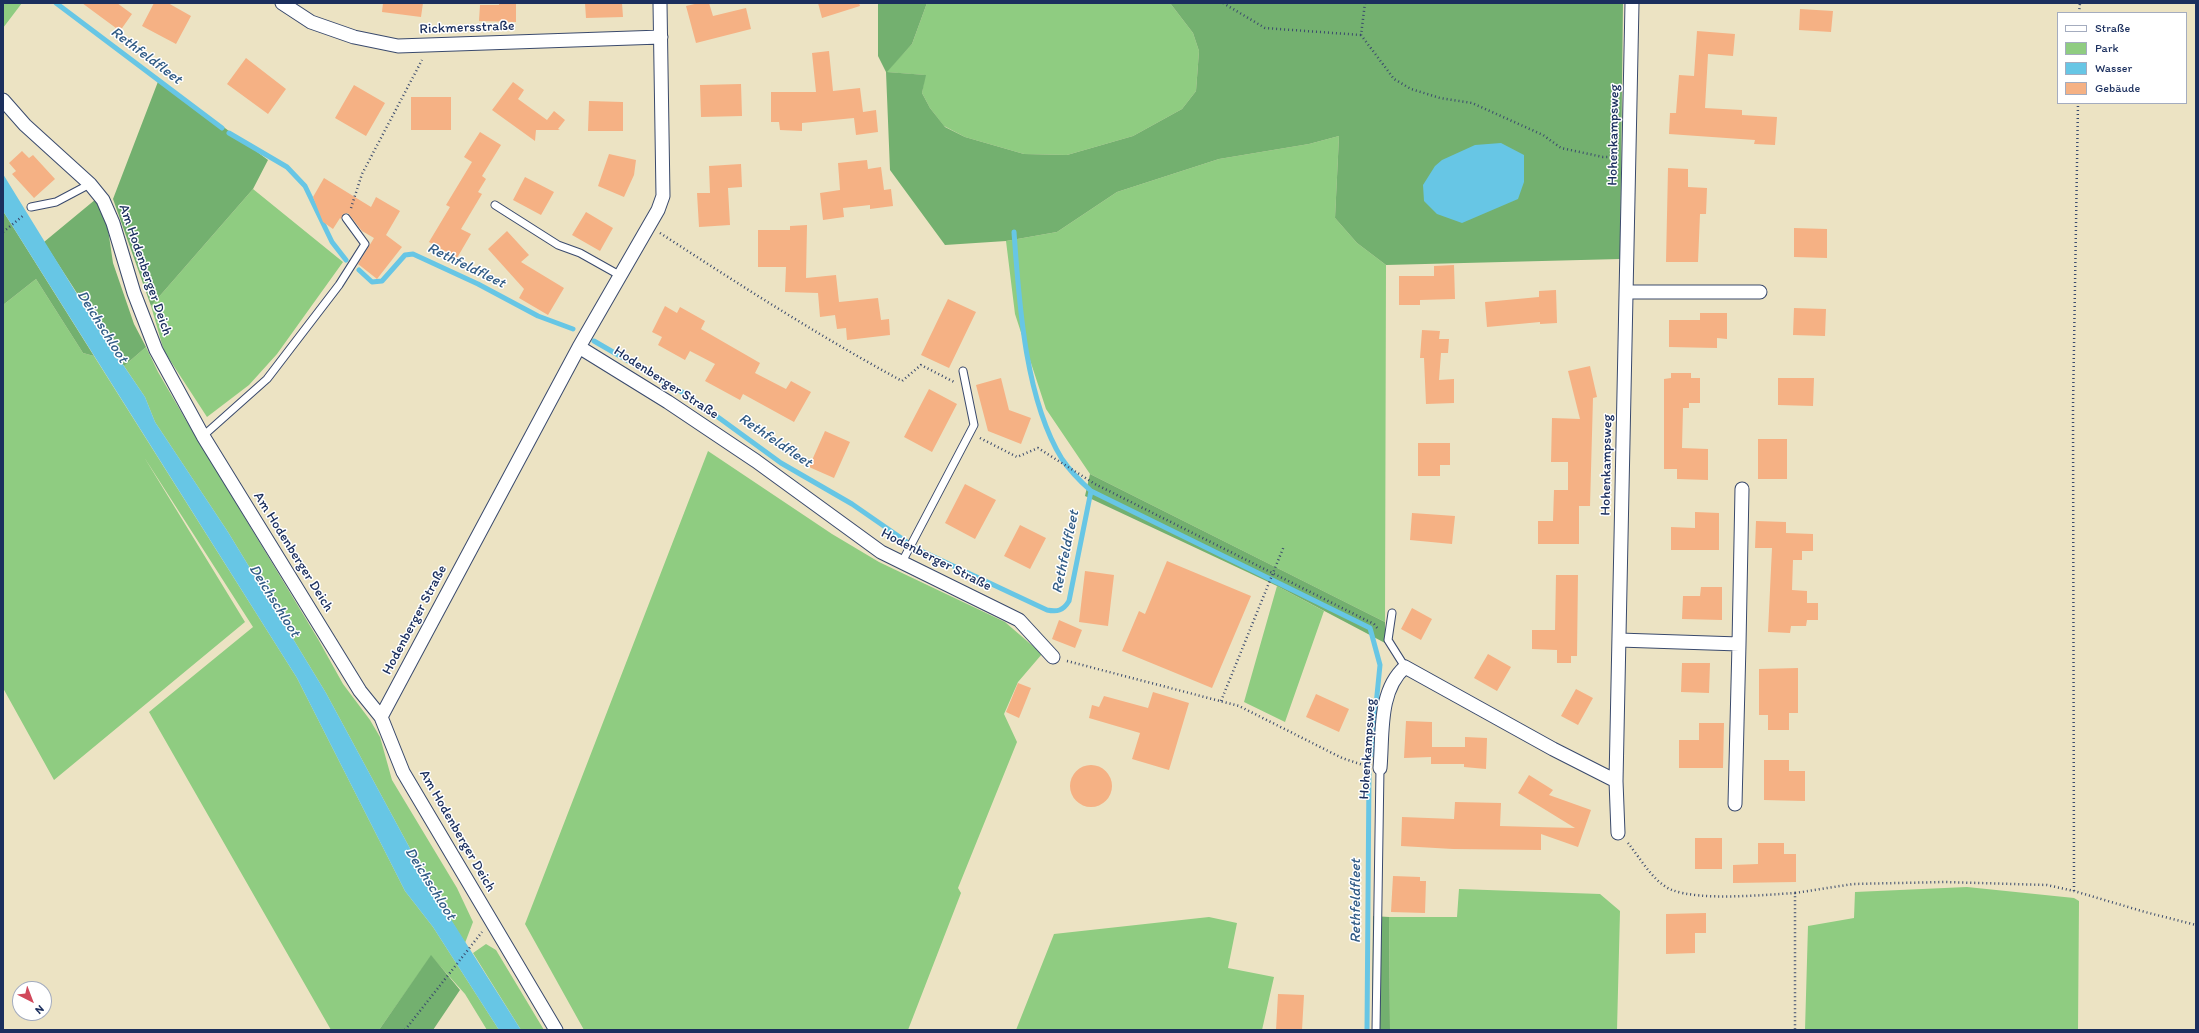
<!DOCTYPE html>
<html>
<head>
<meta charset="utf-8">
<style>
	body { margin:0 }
	#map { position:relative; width:2199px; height:1033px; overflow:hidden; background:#ece3c3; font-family:Itim,sans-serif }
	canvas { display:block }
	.frame { position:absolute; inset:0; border:4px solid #1b2f5e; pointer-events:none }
	.legend { position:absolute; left:2057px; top:12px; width:130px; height:92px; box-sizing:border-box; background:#fff; border:1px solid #a4acbf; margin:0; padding:5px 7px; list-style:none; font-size:12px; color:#1b2f5e }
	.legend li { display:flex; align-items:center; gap:8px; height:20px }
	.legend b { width:20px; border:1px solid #a4acbf }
	.north { position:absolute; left:12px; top:981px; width:40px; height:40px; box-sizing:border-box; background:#fff; border:1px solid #a4acbf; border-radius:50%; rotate:138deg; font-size:11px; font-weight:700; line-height:16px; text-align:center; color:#1b2f5e }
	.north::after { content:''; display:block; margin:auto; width:14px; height:18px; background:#d1495b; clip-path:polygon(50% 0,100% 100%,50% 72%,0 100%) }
</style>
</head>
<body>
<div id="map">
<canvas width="2199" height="1033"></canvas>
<div class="frame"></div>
<ul class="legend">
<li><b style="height:5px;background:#fff"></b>Straße</li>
<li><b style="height:11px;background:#8fcc81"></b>Park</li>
<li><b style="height:11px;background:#67c6e5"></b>Wasser</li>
<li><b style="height:11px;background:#f5b184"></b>Gebäude</li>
</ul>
<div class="north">N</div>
</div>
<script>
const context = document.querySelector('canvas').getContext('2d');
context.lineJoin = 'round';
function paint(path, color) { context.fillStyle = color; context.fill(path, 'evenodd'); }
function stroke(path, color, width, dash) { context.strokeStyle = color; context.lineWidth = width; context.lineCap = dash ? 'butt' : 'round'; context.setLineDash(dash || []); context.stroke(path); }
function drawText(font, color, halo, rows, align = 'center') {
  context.font = font + ' Itim,sans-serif'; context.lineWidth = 3; context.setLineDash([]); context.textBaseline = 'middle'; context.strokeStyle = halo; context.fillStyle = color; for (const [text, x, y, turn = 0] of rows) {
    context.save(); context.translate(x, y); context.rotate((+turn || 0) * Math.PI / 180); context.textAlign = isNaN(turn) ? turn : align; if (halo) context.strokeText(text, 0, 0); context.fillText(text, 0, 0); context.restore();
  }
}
paint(new Path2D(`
	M 3,3 L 22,3 L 3,28 Z
	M 927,3 L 1170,3 L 1193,33 L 1199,51 L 1196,91 L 1182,109 L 1133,136 L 1067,155 L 1024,154 L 965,137 L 944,126 L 930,108 L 922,93 L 925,75 L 886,72 L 912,44 Z
	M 1339,136 L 1335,218 L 1357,243 L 1386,265 L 1385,622 L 1090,474 L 1046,409 L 1015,314 L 1006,241 L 1057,232 L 1117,192 L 1219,159 L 1309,144 Z
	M 253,189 L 343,262 L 277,354 L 249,385 L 207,417 L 164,351 L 151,306 Z
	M 36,279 L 83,353 L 94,356 L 297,678 L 405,891 L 433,927 L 499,1030 L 487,1030 L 465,994 L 431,956 L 379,1030 L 331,1030 L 149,712 L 253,627 L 144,457 L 245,622 L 54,780 L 3,688 L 3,305 Z
	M 146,347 L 158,372 L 187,422 L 318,639 L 343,684 L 370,720 L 380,737 L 392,780 L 457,888 L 473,922 L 465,943 L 433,891 L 326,693 L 228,532 L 155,422 L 145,397 L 124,366 Z
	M 708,451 L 832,534 L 879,562 L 1005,622 L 1042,654 L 1018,682 L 1004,714 L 1017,742 L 958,888 L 961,893 L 908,1030 L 584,1030 L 525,924 Z
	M 1277,586 L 1324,611 L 1285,722 L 1244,702 Z
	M 1967,887 L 2074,898 L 2079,901 L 2078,1030 L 1805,1030 L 1808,926 L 1854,918 L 1855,892 Z
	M 1459,889 L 1600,894 L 1620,911 L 1617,1030 L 1390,1030 L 1389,917 L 1457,917 Z
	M 1209,917 L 1237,923 L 1228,968 L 1274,977 L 1262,1030 L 1016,1030 L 1054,934 Z
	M 486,944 L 496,950 L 544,1030 L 521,1030 L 473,953 Z`), '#8fcc81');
paint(new Path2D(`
	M 878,3 L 927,3 L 912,44 L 887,72 L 926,75 L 922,93 L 930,108 L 945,127 L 965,137 L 1024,154 L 1067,155 L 1133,136 L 1182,109 L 1196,91 L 1199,51 L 1193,33 L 1170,3 L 1623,3 L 1620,259 L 1386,265 L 1357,243 L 1335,218 L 1339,136 L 1309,144 L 1219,159 L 1117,192 L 1057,232 L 1006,241 L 945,245 L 890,170 L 886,72 L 878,56 Z
	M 159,79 L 268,160 L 253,189 L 151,306 L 113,199 Z
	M 96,199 L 108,229 L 113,263 L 134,324 L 146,347 L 124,366 L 44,242 Z
	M 3,211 L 94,356 L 83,353 L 36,279 L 3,305 Z
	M 1090,474 L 1385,622 L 1385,643 L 1277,586 L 1085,496 Z
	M 1373,916 L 1389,917 L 1390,1030 L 1372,1030 Z
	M 431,955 L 460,990 L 433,1030 L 379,1030 Z`), '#73b06f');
paint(new Path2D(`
	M 1501,143 L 1524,155 L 1524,182 L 1518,199 L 1462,223 L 1437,214 L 1424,201 L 1423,185 L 1435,166 L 1442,160 L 1475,145 Z
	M 3,174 L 96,325 L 145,397 L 155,422 L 228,532 L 326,693 L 433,891 L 521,1030 L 499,1030 L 433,927 L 405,891 L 297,678 L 3,211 Z`), '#67c6e5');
stroke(new Path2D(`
	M 56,3 L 222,128
	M 229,133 L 287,167 L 305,186 L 332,242 L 346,260
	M 1014,232 C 1019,302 1025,399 1062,459 C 1070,471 1080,481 1091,491 L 1370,628 L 1380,665 L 1371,755
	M 359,270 L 372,282 L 382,281 L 405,255 L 413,254 L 478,284 L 538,316 L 573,329
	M 594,341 L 689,396 L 781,463 L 852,504 L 917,549 L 1047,610 C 1057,612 1063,611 1069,601 L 1091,491
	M 1367,1030 L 1369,772`), '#67c6e5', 5);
paint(new Path2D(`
	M 82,3 L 117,3 L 132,14 L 120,31 Z
	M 154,3 L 168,3 L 191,16 L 176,44 L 142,26 Z
	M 383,3 L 423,3 L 421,17 L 382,12 Z
	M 499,3 L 516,3 L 516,22 L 479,21 L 480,5 L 499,5 Z
	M 585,3 L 622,3 L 623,17 L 586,18 Z
	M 699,3 L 709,3 L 713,16 L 746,8 L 751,29 L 696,43 L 686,6 Z
	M 818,3 L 859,3 L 860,6 L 822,18 Z
	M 1800,9 L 1833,11 L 1831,32 L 1799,30 Z
	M 1697,31 L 1735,34 L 1733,56 L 1708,54 L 1705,108 L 1742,110 L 1742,115 L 1777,117 L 1775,145 L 1754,144 L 1755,140 L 1669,134 L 1670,113 L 1676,113 L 1679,75 L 1694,76 Z
	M 829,51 L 833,91 L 860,88 L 863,112 L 876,110 L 878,132 L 856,135 L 854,118 L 802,123 L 802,131 L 780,130 L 779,122 L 771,122 L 771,92 L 816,92 L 812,53 Z
	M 246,58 L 286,89 L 268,114 L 227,84 Z
	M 513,82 L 524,90 L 518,99 L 547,120 L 554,111 L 565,120 L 558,129 L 560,130 L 536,130 L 535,141 L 492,110 Z
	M 741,84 L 742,116 L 701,117 L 700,85 Z
	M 354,85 L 385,103 L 366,136 L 335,118 Z
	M 411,97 L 451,97 L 451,130 L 411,130 Z
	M 589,101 L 623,102 L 623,131 L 588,131 Z
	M 480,132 L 501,145 L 482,176 L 486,179 L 478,192 L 482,194 L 461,229 L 471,234 L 457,258 L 429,242 L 450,207 L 446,205 L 472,162 L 464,157 Z
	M 22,151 L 29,158 L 33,155 L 55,179 L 34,198 L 12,174 L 16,171 L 9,163 Z
	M 609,154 L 636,160 L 634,175 L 624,197 L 598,186 Z
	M 867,160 L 868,169 L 881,167 L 884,190 L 891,189 L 893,206 L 870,209 L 870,205 L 843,208 L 844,217 L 823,220 L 820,193 L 840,190 L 838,163 Z
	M 741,164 L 742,187 L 728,188 L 730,225 L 699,227 L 697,193 L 710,193 L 709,166 Z
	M 1668,168 L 1688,169 L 1688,187 L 1707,188 L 1706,214 L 1700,214 L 1698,262 L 1666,262 Z
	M 525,177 L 554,192 L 541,215 L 513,200 Z
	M 324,178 L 371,207 L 376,197 L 400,211 L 386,235 L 402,247 L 377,279 L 358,264 L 374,238 L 362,231 L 348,213 L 343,214 L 341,219 L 340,218 L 333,229 L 323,222 L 313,197 Z
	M 586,212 L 613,228 L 600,251 L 572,235 Z
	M 807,225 L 806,278 L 836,275 L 839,302 L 878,298 L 881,320 L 889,319 L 890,335 L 847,340 L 846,328 L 837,329 L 835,315 L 820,317 L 818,293 L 785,292 L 786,267 L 758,267 L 758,230 L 790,230 L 790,226 Z
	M 1794,228 L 1827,229 L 1827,258 L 1794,257 Z
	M 507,231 L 529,255 L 521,262 L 564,288 L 548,315 L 519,298 L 524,289 L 488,249 Z
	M 1454,265 L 1455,299 L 1420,300 L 1420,305 L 1399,305 L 1399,276 L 1434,276 L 1434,266 Z
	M 1556,290 L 1557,323 L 1540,324 L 1540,322 L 1487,327 L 1485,302 L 1539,297 L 1539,291 Z
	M 948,299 L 976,312 L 949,368 L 921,355 Z
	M 665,306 L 677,313 L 680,307 L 705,321 L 701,329 L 760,363 L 755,373 L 786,389 L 791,381 L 811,392 L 794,422 L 743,394 L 740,400 L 705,381 L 715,364 L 690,351 L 685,360 L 658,345 L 662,337 L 652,332 Z
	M 1794,308 L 1826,309 L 1825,336 L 1793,335 Z
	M 1700,313 L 1727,313 L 1727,339 L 1717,338 L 1717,348 L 1669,347 L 1669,320 L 1700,320 Z
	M 1422,330 L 1440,331 L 1439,339 L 1449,339 L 1448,353 L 1441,353 L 1439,380 L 1454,379 L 1454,403 L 1426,404 L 1424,358 L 1420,358 Z
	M 1590,366 L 1597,397 L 1593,398 L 1590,506 L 1579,506 L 1579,544 L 1538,544 L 1538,521 L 1553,521 L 1554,490 L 1568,490 L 1568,462 L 1551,462 L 1552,418 L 1580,419 L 1568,371 Z
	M 1671,373 L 1691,373 L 1691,378 L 1700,378 L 1700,403 L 1689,403 L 1689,408 L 1683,408 L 1682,448 L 1708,449 L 1708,480 L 1677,479 L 1677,469 L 1664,469 L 1664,379 L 1671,378 Z
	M 1001,378 L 1009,410 L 1031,418 L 1021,444 L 988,431 L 976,385 Z
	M 1778,378 L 1814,378 L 1813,406 L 1778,405 Z
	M 929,389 L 957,404 L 932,452 L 904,437 Z
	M 825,431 L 850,442 L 834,478 L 809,467 Z
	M 1758,439 L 1787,439 L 1787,479 L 1758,479 Z
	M 1418,443 L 1450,443 L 1450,465 L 1440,465 L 1440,476 L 1418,476 Z
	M 965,484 L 996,500 L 975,539 L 945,523 Z
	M 1695,512 L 1719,513 L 1719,550 L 1671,550 L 1671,527 L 1695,528 Z
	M 1412,513 L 1455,516 L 1452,544 L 1410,540 Z
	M 1756,521 L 1786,522 L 1786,533 L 1813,534 L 1813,551 L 1802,551 L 1802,560 L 1793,560 L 1792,590 L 1807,591 L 1807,603 L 1818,603 L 1818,620 L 1807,620 L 1806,626 L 1791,626 L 1790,633 L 1768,632 L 1772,548 L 1755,548 Z
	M 1020,525 L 1046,538 L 1030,569 L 1004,556 Z
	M 1167,561 L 1251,596 L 1212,688 L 1122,651 L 1139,611 L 1145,614 Z
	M 1085,571 L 1114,575 L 1108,626 L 1079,622 Z
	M 1556,575 L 1578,575 L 1577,656 L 1571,656 L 1571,663 L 1557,663 L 1557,650 L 1532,649 L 1532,630 L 1555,630 Z
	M 1701,587 L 1722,587 L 1722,620 L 1682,619 L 1683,596 L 1700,596 Z
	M 1412,608 L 1432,619 L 1421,640 L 1401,629 Z
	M 1059,620 L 1082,630 L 1075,648 L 1052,639 Z
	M 1488,654 L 1511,667 L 1497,691 L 1474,678 Z
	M 1682,663 L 1710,663 L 1709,693 L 1681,692 Z
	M 1798,668 L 1798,713 L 1789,713 L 1789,730 L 1768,730 L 1768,715 L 1759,715 L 1759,669 Z
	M 1018,683 L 1031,688 L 1019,718 L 1006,712 Z
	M 1576,689 L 1593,698 L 1578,725 L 1561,716 Z
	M 1153,692 L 1189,703 L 1169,770 L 1132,759 L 1140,733 L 1089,718 L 1092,705 L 1099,707 L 1104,696 L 1148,708 Z
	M 1316,694 L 1349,709 L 1339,732 L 1306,717 Z
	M 1406,721 L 1432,722 L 1432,747 L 1465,747 L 1465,737 L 1487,738 L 1486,769 L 1464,767 L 1464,764 L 1431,764 L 1431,757 L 1404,758 Z
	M 1699,723 L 1724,723 L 1723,768 L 1679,768 L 1679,740 L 1699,740 Z
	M 1764,760 L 1789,760 L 1789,771 L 1805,771 L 1805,801 L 1764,800 Z
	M1070 786a21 21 0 1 1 42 0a21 21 0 1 1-42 0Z
	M 1529,775 L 1553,790 L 1549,795 L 1591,810 L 1578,847 L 1541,834 L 1541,850 L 1453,849 L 1401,846 L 1402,817 L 1454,819 L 1455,802 L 1501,803 L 1500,826 L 1575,828 L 1518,793 Z
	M 1695,838 L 1722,838 L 1722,869 L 1695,869 Z
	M 1758,843 L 1784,843 L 1784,854 L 1796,854 L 1796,882 L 1733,883 L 1733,865 L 1758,864 Z
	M 1393,876 L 1420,877 L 1420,881 L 1426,881 L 1425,913 L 1391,912 Z
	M 1706,913 L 1706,933 L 1695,933 L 1695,953 L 1666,954 L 1666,914 Z
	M 1278,994 L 1304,995 L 1302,1030 L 1276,1030 Z`), '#f5b184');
const lane = new Path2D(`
	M 495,205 L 558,245 L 580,253 L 621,276
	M 31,207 L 56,202 L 90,184
	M 203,436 L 267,379 L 339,285 L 365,244 L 346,218
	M 902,562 L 974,425 L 963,371
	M 1392,613 L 1388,640 L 1405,667
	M 1376,1030 L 1380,768`);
const street = new Path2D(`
	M 282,3 L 311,22 L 354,37 L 398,46 L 661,37
	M 3,100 L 25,125 L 90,184 L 103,200 L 113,223 L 134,293 L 156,350 L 203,436 L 360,691 L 381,717 L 403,772 L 556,1030
	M 1627,292 L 1760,292
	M 579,347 L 668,402 L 756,461 L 881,552 L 1019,620 L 1053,657
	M 1619,640 L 1739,644 L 1735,804
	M 1739,644 L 1742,489
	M 381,717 L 579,347 L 658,210 L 663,196 L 660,3
	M 1380,768 C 1383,734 1378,691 1405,667 L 1553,749 L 1616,781
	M 1618,833 L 1616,781 L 1632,3`);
stroke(lane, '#3a4a6d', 9);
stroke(street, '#3a4a6d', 15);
stroke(new Path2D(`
	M 1223,3 L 1265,28 L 1361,35
	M 1365,3 L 1361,35 L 1394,79 L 1411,89 L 1440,98 L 1472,103 L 1543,135 L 1561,148 L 1603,157 L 1614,157
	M 2079,13 L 2080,3
	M 351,208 L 362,174 L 422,60
	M 3,232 L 24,215
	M 660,233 C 740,285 819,336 902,381 L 921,365 L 954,382
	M 980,438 L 1017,457 L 1038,448 L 1095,484 L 1374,624 L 1378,629
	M 1067,661 L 1239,706 L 1342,758 L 1366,766
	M 1221,701 L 1284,546
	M 1628,843 C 1640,858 1654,883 1672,890 C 1701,901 1763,895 1795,893 L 1795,1030
	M 2074,891 L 2073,407 L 2078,103
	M 1795,893 L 1853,884 L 1945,882 L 2047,885 L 2074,891 L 2145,912 L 2196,925
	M 405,1030 L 482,932`), '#3a4a6d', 2.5, [1, 3]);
stroke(lane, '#fff', 7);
stroke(street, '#fff', 13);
drawText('14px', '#1b2f5e', '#fff', [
	["Rickmersstraße",467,28,-2],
	["Hohenkampsweg",1614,135,-89],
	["Am Hodenberger Deich",145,270,71],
	["Hodenberger Straße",666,383,33],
	["Hohenkampsweg",1607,465,-89],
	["Am Hodenberger Deich",293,552,58],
	["Hodenberger Straße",936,560,27],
	["Hodenberger Straße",415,620,-62],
	["Hohenkampsweg",1368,749,-86],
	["Am Hodenberger Deich",457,831,60]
]);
drawText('italic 15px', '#325c86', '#fff', [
	["Rethfeldfleet",146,56,37],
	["Rethfeldfleet",466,266,26],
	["Deichschloot",102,327,58],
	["Rethfeldfleet",775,441,34],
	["Rethfeldfleet",1066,552,-78],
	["Deichschloot",274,601,58],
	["Deichschloot",430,884,58],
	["Rethfeldfleet",1356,901,-90]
]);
</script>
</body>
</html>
